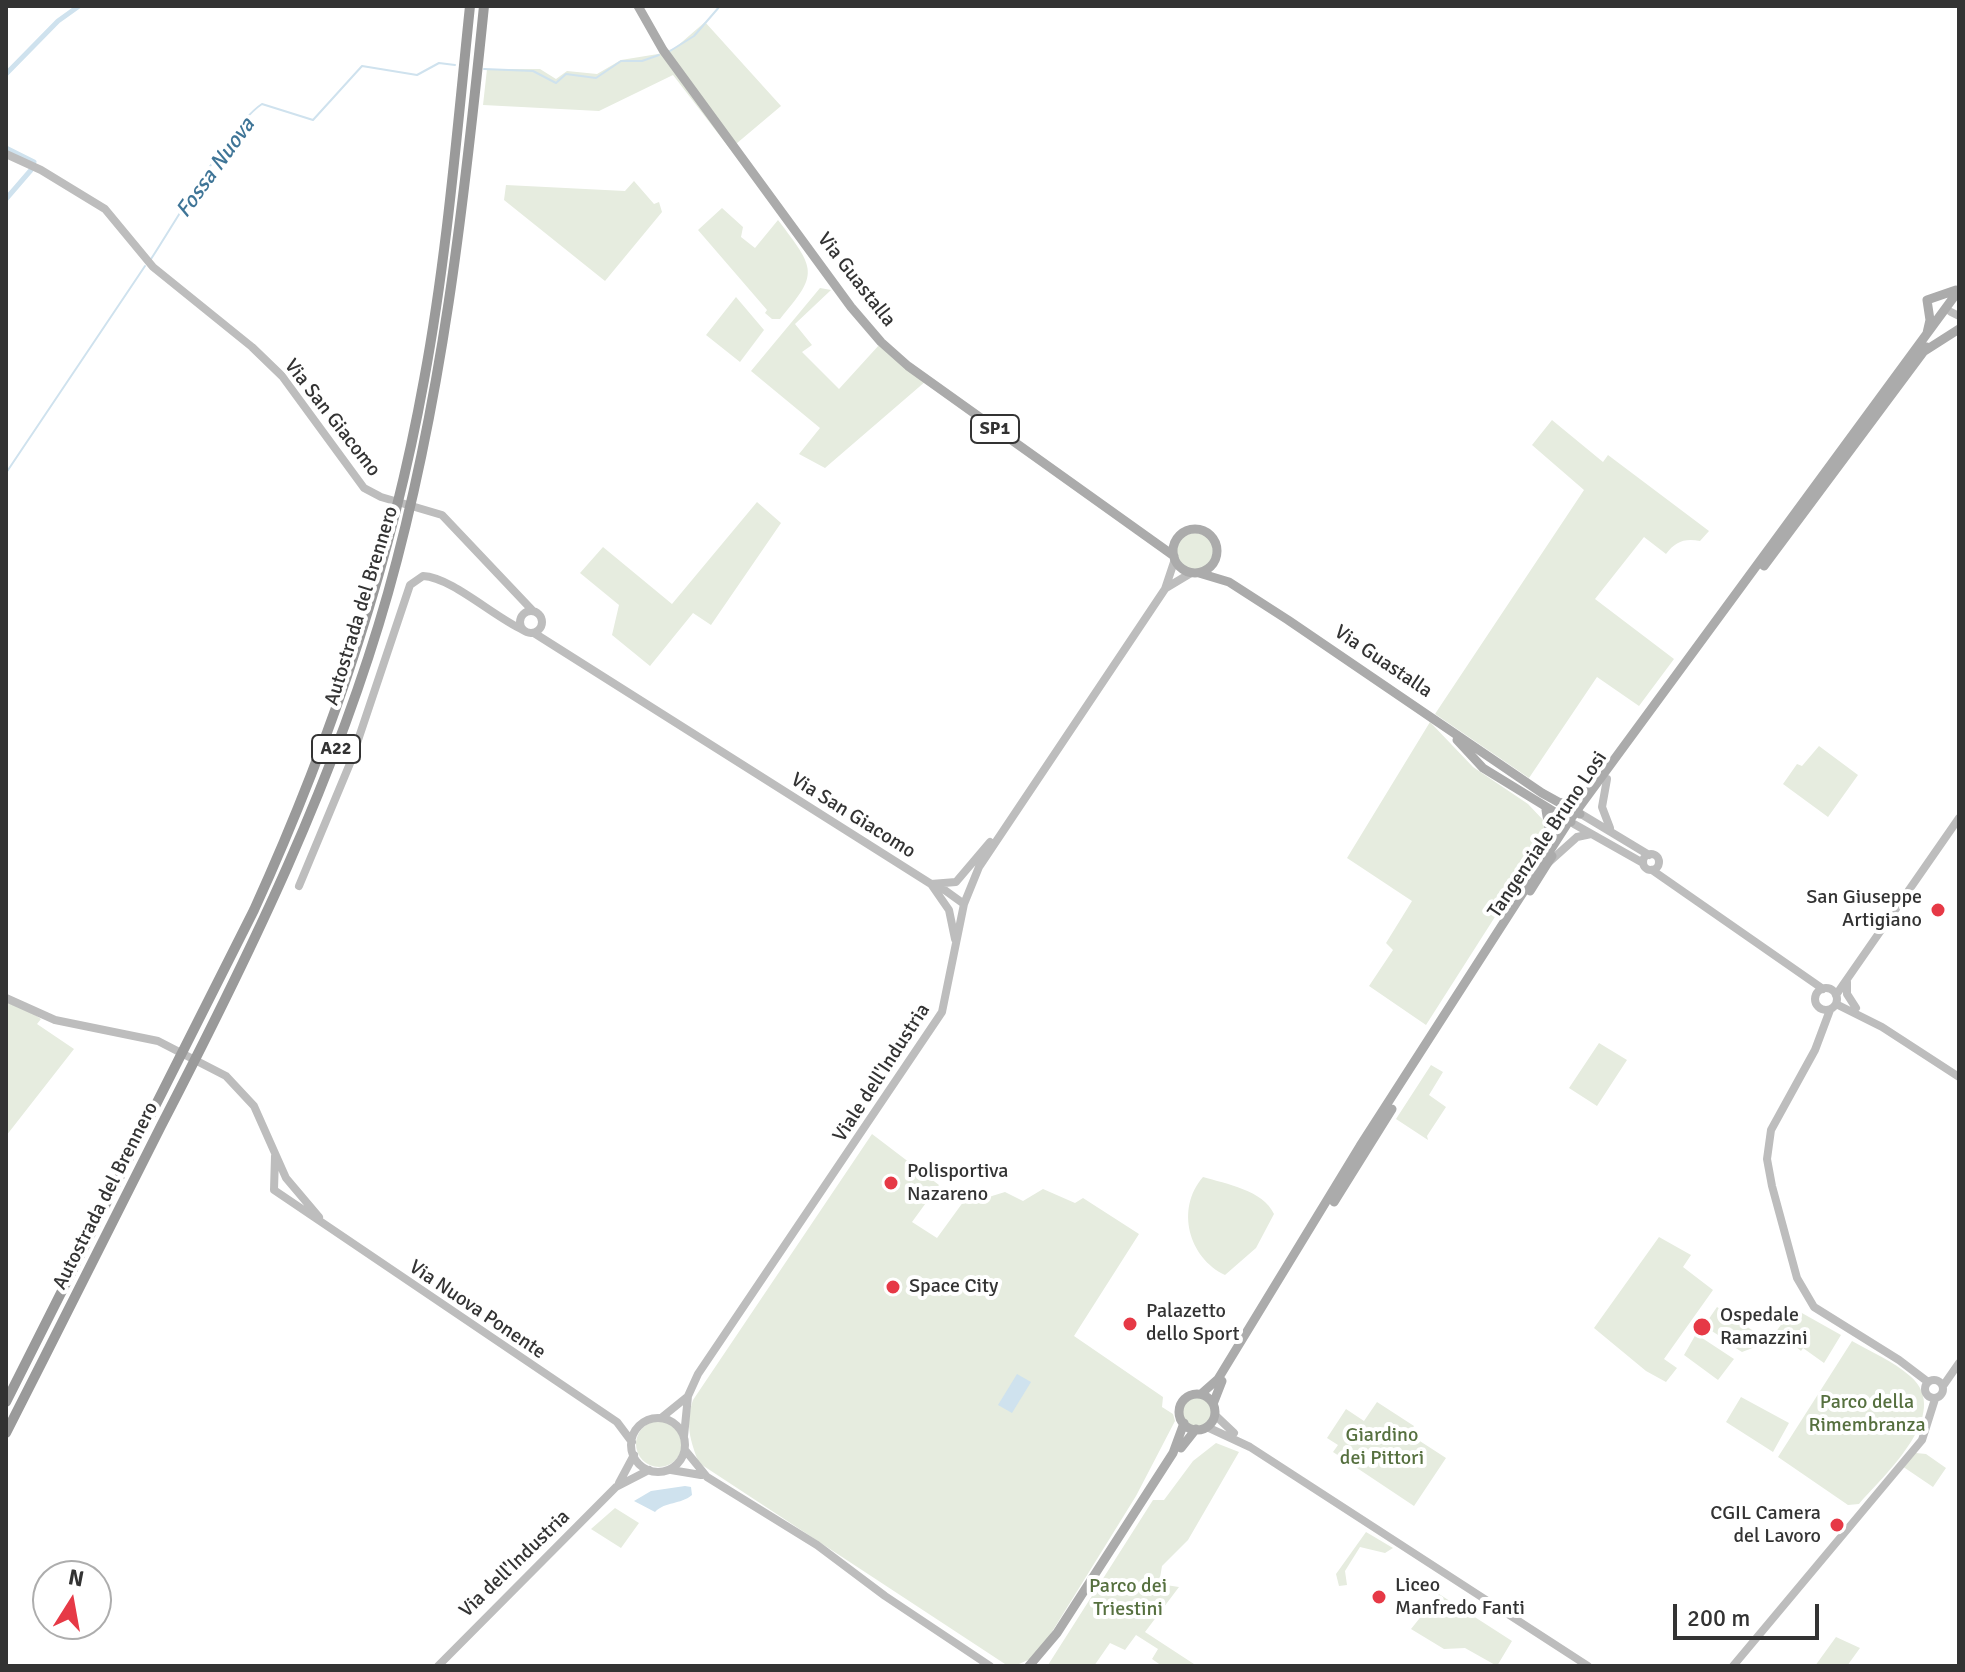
<!DOCTYPE html>
<html>
<head>
<meta charset="utf-8">
<style>
	body { margin:0 }
	#map { position:relative; width:1965px; height:1672px; overflow:hidden; background:#fff; font-family:Signika,sans-serif }
	canvas { display:block }
	.frame { position:absolute; inset:0; border:8px solid #333; pointer-events:none }
	.north { position:absolute; left:32px; top:1560px; width:80px; height:80px; box-sizing:border-box; background:#fff; border:2px solid #adadad; border-radius:50%; rotate:11deg; font-size:22px; font-weight:700; line-height:32px; text-align:center; color:#333 }
	.north::after { content:''; display:block; margin:auto; width:28px; height:36px; background:#e63946; clip-path:polygon(50% 0,100% 100%,50% 72%,0 100%) }
	.scale { position:absolute; left:1673px; top:1604px; width:146px; height:36px; box-sizing:border-box; border:4px solid #333; border-top:0; padding-left:10px; font-size:24px; line-height:28px; white-space:nowrap; color:#333; -webkit-text-stroke:6px #fff; paint-order:stroke }
</style>
</head>
<body>
<div id="map">
<canvas width="1965" height="1672"></canvas>
<div class="frame"></div>
<div class="north">N</div>
<div class="scale">200 m</div>
</div>
<script>
const context = document.querySelector('canvas').getContext('2d');
context.lineJoin = 'round';
function paint(path, color) { context.fillStyle = color; context.fill(path, 'evenodd'); }
function stroke(path, color, width, dash) { context.strokeStyle = color; context.lineWidth = width; context.lineCap = dash ? 'butt' : 'round'; context.setLineDash(dash || []); context.stroke(path); }
function drawText(font, color, halo, rows, align = 'center') {
  context.font = font + ' Signika,sans-serif'; context.lineWidth = 8; context.setLineDash([]); context.textBaseline = 'middle'; context.strokeStyle = halo; context.fillStyle = color; for (const [text, x, y, turn = 0] of rows) {
    context.save(); context.translate(x, y); context.rotate((+turn || 0) * Math.PI / 180); context.textAlign = isNaN(turn) ? turn : align; if (halo) context.strokeText(text, 0, 0); context.fillText(text, 0, 0); context.restore();
  }
}
paint(new Path2D(`
	M 705,22 L 781,106 L 730,149 L 673,75 L 599,111 L 483,105 L 487,69 L 540,69 L 556,79 L 567,71 L 597,74 L 621,60 L 658,54 L 675,48 Z
	M 634,181 L 654,204 L 659,202 L 662,212 L 605,281 L 504,200 L 506,185 L 625,191 Z
	M 722,208 L 743,227 L 741,237 L 755,248 L 778,220 C 816,270 819,273 780,319 L 772,319 L 765,313 L 767,310 L 698,230 Z
	M 820,288 L 831,290 L 795,324 L 812,345 L 802,352 L 839,389 L 880,344 L 926,381 L 825,468 L 799,454 L 820,428 L 751,371 Z
	M 736,297 L 764,330 L 740,362 L 706,335 Z
	M 1552,420 L 1603,462 L 1608,455 L 1709,531 L 1700,541 C 1684,538 1675,542 1666,554 L 1644,537 L 1595,599 L 1674,659 L 1639,706 L 1597,677 L 1529,778 L 1435,714 L 1584,490 L 1532,445 Z
	M 757,502 L 781,523 L 711,625 L 693,613 L 650,666 L 612,635 L 619,605 L 580,573 L 603,547 L 672,604 Z
	M1177 551a18 18 0 1 1 36 0a18 18 0 1 1-36 0Z
	M 1430,722 L 1473,767 L 1528,804 L 1545,822 L 1544,840 L 1426,1025 L 1369,986 L 1393,950 L 1386,943 L 1412,901 L 1347,858 Z
	M 1819,746 L 1858,775 L 1828,817 L 1783,784 L 1797,764 L 1802,766 Z
	M 6,995 L 41,1019 L 37,1024 L 74,1049 L 6,1136 Z
	M 1599,1043 L 1627,1060 L 1597,1106 L 1569,1088 Z
	M 1431,1065 L 1443,1072 L 1429,1095 L 1446,1107 L 1427,1136 L 1428,1140 L 1396,1119 Z
	M 872,1134 L 939,1185 L 912,1222 L 937,1238 L 969,1194 L 979,1200 L 1005,1192 L 1023,1201 L 1043,1189 L 1075,1203 L 1083,1198 L 1139,1234 L 1074,1336 L 1163,1397 L 1162,1407 L 1173,1414 L 1175,1421 L 1136,1496 L 1037,1656 L 1019,1664 L 1005,1664 L 699,1463 C 690,1441 685,1423 693,1400 Z
	M 1203,1177 C 1226,1184 1263,1190 1274,1214 L 1256,1248 L 1225,1275 C 1189,1258 1175,1209 1203,1177 Z
	M 1659,1237 L 1691,1255 L 1683,1267 L 1713,1290 L 1664,1359 L 1677,1368 L 1666,1382 L 1646,1371 L 1594,1328 Z
	M 1717,1307 L 1758,1334 L 1761,1338 L 1755,1347 L 1742,1352 L 1731,1345 L 1734,1339 L 1722,1330 L 1718,1335 L 1704,1326 Z
	M 1793,1308 L 1841,1335 L 1824,1363 L 1803,1348 L 1801,1351 L 1784,1336 L 1780,1341 L 1773,1336 Z
	M 1696,1334 L 1734,1359 L 1718,1380 L 1684,1355 Z
	M 1852,1341 C 1871,1352 1893,1361 1910,1376 C 1954,1413 1883,1476 1859,1504 L 1848,1505 L 1778,1457 Z
	M 1741,1397 L 1789,1423 L 1773,1452 L 1726,1422 Z
	M1182 1412a15 15 0 1 1 30 0a15 15 0 1 1-30 0Z
	M 1377,1402 L 1414,1426 L 1409,1434 L 1446,1458 L 1414,1506 L 1333,1452 L 1338,1445 L 1327,1438 L 1346,1409 L 1364,1421 Z
	M636 1444a23 23 0 1 1 46 0a23 23 0 1 1-46 0Z
	M 1216,1443 L 1239,1452 L 1188,1540 L 1162,1566 L 1159,1584 L 1179,1587 L 1145,1632 L 1197,1666 L 1162,1666 L 1152,1659 L 1158,1649 L 1136,1635 L 1125,1650 L 1110,1643 L 1094,1666 L 1048,1665 L 1153,1500 L 1164,1500 L 1193,1461 Z
	M 1916,1453 L 1926,1454 L 1946,1468 L 1933,1487 L 1902,1466 Z
	M 615,1508 L 639,1523 L 621,1548 L 591,1529 Z
	M 1366,1532 L 1393,1548 L 1385,1553 L 1360,1547 L 1345,1571 L 1347,1585 L 1339,1586 L 1336,1574 Z
	M 1439,1594 L 1512,1641 L 1497,1666 L 1465,1648 L 1444,1649 L 1411,1629 Z
	M 1836,1637 L 1860,1648 L 1847,1666 L 1815,1666 Z`), '#e6ecdf');
paint(new Path2D(`
	M 1017,1374 L 1031,1382 L 1012,1413 L 998,1405 Z
	M 685,1486 L 691,1487 L 692,1495 C 680,1505 666,1501 655,1512 L 634,1501 L 651,1491 Z`), '#cfe2ee');
stroke(new Path2D(`
	M 670,51 L 694,36 L 720,6
	M 484,69 L 533,71 L 556,83 L 566,74 L 596,78 L 621,61 L 642,61 L 659,55
	M 151,259 C 174,224 232,123 262,104 L 313,120 L 362,66 L 417,75 L 439,63 L 455,65
	M 6,473 L 145,266`), '#cfe2ee', 2);
stroke(new Path2D(`
	M 6,74 L 58,21 L 79,6
	M 6,148 L 34,162
	M 6,199 L 31,170`), '#cfe2ee', 5);
stroke(new Path2D(`
	M 6,154 L 41,170 L 105,209 L 153,267 L 252,347 L 282,376 L 364,488 L 381,497 L 442,515 L 533,611
	M 1951,312 L 1959,316
	M 1166,588 L 1191,573
	M520 622a11 11 0 1 1 22 0a11 11 0 1 1-22 0Z
	M 534,633 L 931,884 L 949,910 L 955,939
	M 1607,779 L 1602,807 L 1610,828
	M 1581,814 L 1649,855
	M 1574,824 L 1643,863
	M1643 862a8 8 0 1 1 16 0a8 8 0 1 1-16 0Z
	M 1548,863 L 1577,837 L 1591,834
	M 1652,870 L 1823,989
	M 931,884 L 956,882 L 990,842
	M 299,886 L 351,761 L 410,585 L 423,576 C 451,577 494,617 523,630
	M 939,886 L 964,904
	M 1847,982 L 1847,994 L 1856,1008
	M1815 999a11 11 0 1 1 22 0a11 11 0 1 1-22 0Z
	M 1836,995 L 1959,818
	M 6,998 L 55,1020 L 158,1041 L 226,1076 L 254,1106 L 286,1178 L 319,1217
	M 1836,1004 L 1882,1027 L 1959,1077
	M 1830,1010 L 1815,1050 L 1771,1130 L 1767,1159 L 1772,1186 L 1797,1278 L 1814,1307 L 1899,1360 L 1928,1382
	M 275,1156 L 274,1190 L 617,1422 L 632,1442
	M1925 1389a9 9 0 1 1 18 0a9 9 0 1 1-18 0Z
	M 1943,1386 L 1959,1363
	M 1215,1415 L 1234,1433
	M 661,1418 L 687,1397
	M631 1445a27 27 0 1 1 54 0a27 27 0 1 1-54 0Z
	M 1207,1427 L 1250,1447 L 1588,1666
	M 684,1436 L 688,1396 L 698,1374 L 942,1012 L 964,904 L 979,867 L 1165,589 L 1175,559
	M 685,1450 L 707,1477 L 817,1545 L 885,1596 L 990,1666
	M 671,1470 L 701,1475
	M 619,1483 L 634,1455
	M 438,1666 L 616,1487 L 649,1470
	M 1733,1666 L 1922,1440 L 1935,1399`), '#bdbdbd', 8);
stroke(new Path2D(`
	M 638,6 L 663,50 L 851,307 L 881,342 L 908,366 L 1174,556
	M 1927,333 L 1930,320 L 1927,300 L 1956,290
	M 1923,352 L 1959,329
	M1173 551a22 22 0 1 1 44 0a22 22 0 1 1-44 0Z
	M 1764,566 L 1927,347
	M 1199,573 L 1229,582 L 1288,620 L 1542,793 L 1580,814
	M 1457,740 L 1483,768 L 1571,822
	M 1560,803 L 1573,801 L 1589,784
	M 1540,857 L 1549,828 L 1546,810
	M 1530,891 L 1552,856
	M 1334,1202 L 1392,1109
	M 1201,1394 L 1218,1379 L 1360,1146 L 1569,821 L 1959,290
	M1179 1412a18 18 0 1 1 36 0a18 18 0 1 1-36 0Z
	M 1213,1404 L 1222,1381
	M 1181,1448 L 1196,1429
	M 1029,1666 L 1057,1633 L 1173,1453 L 1184,1423`), '#ababab', 9);
stroke(new Path2D(`
	M 6,1402 L 254,910 C 331,741 391,563 424,380 C 447,256 457,131 470,6
	M 6,1433 C 58,1331 109,1229 161,1126 C 250,954 335,780 388,593 C 442,401 464,204 484,6`), '#9a9a9a', 10);
for (const [x, y, r, color] of [
	[1938,910,8,"#e63946"],
	[891,1183,8,"#e63946"],
	[893,1287,8,"#e63946"],
	[1130,1324,8,"#e63946"],
	[1702,1327,10,"#e63946"],
	[1837,1525,8,"#e63946"],
	[1379,1597,8,"#e63946"]
]) { const dot = new Path2D(); dot.arc(x, y, r, 0, 2 * Math.PI); context.fillStyle = color; context.fill(dot); stroke(dot, '#fff', 3); }
for (const [x, y, w] of [
	[995,429,48],
	[336,749,48]
]) { const box = new Path2D(); box.roundRect(x - w / 2, y - 14, w, 28, 6); context.fillStyle = '#fff'; context.fill(box); stroke(box, '#333', 2); }
drawText('bold 18px', '#333', null, [
	["SP1",995,429],
	["A22",336,749]
]);
drawText('20px', '#333', '#fff', [
	["Via Guastalla",856,280,52],
	["Via San Giacomo",332,418,52],
	["Autostrada del Brennero",362,606,-73],
	["Via Guastalla",1383,662,34],
	["Via San Giacomo",853,816,32],
	["Tangenziale Bruno Losi",1548,835,-56],
	["Viale dell'Industria",882,1073,-57],
	["Autostrada del Brennero",106,1196,-63],
	["Via Nuova Ponente",477,1310,34],
	["Via dell'Industria",515,1564,-44]
]);
drawText('20px', '#333', '#fff', [
	["San Giuseppe",1922,898,"right"],
	["Artigiano",1922,921,"right"],
	["Polisportiva",907,1172],
	["Nazareno",907,1195],
	["Space City",909,1287],
	["Palazetto",1146,1312],
	["dello Sport",1146,1335],
	["Ospedale",1720,1316],
	["Ramazzini",1720,1339],
	["CGIL Camera",1821,1514,"right"],
	["del Lavoro",1821,1537,"right"],
	["Liceo",1395,1586],
	["Manfredo Fanti",1395,1609]
], 'left');
drawText('20px', '#56703f', '#fff', [
	["Parco della",1867,1403],
	["Rimembranza",1867,1426],
	["Giardino",1382,1436],
	["dei Pittori",1382,1459],
	["Parco dei",1128,1587],
	["Triestini",1128,1610]
]);
drawText('italic 22px', '#3f7597', '#fff', [
	["Fossa Nuova",216,168,-54]
]);
</script>
</body>
</html>
